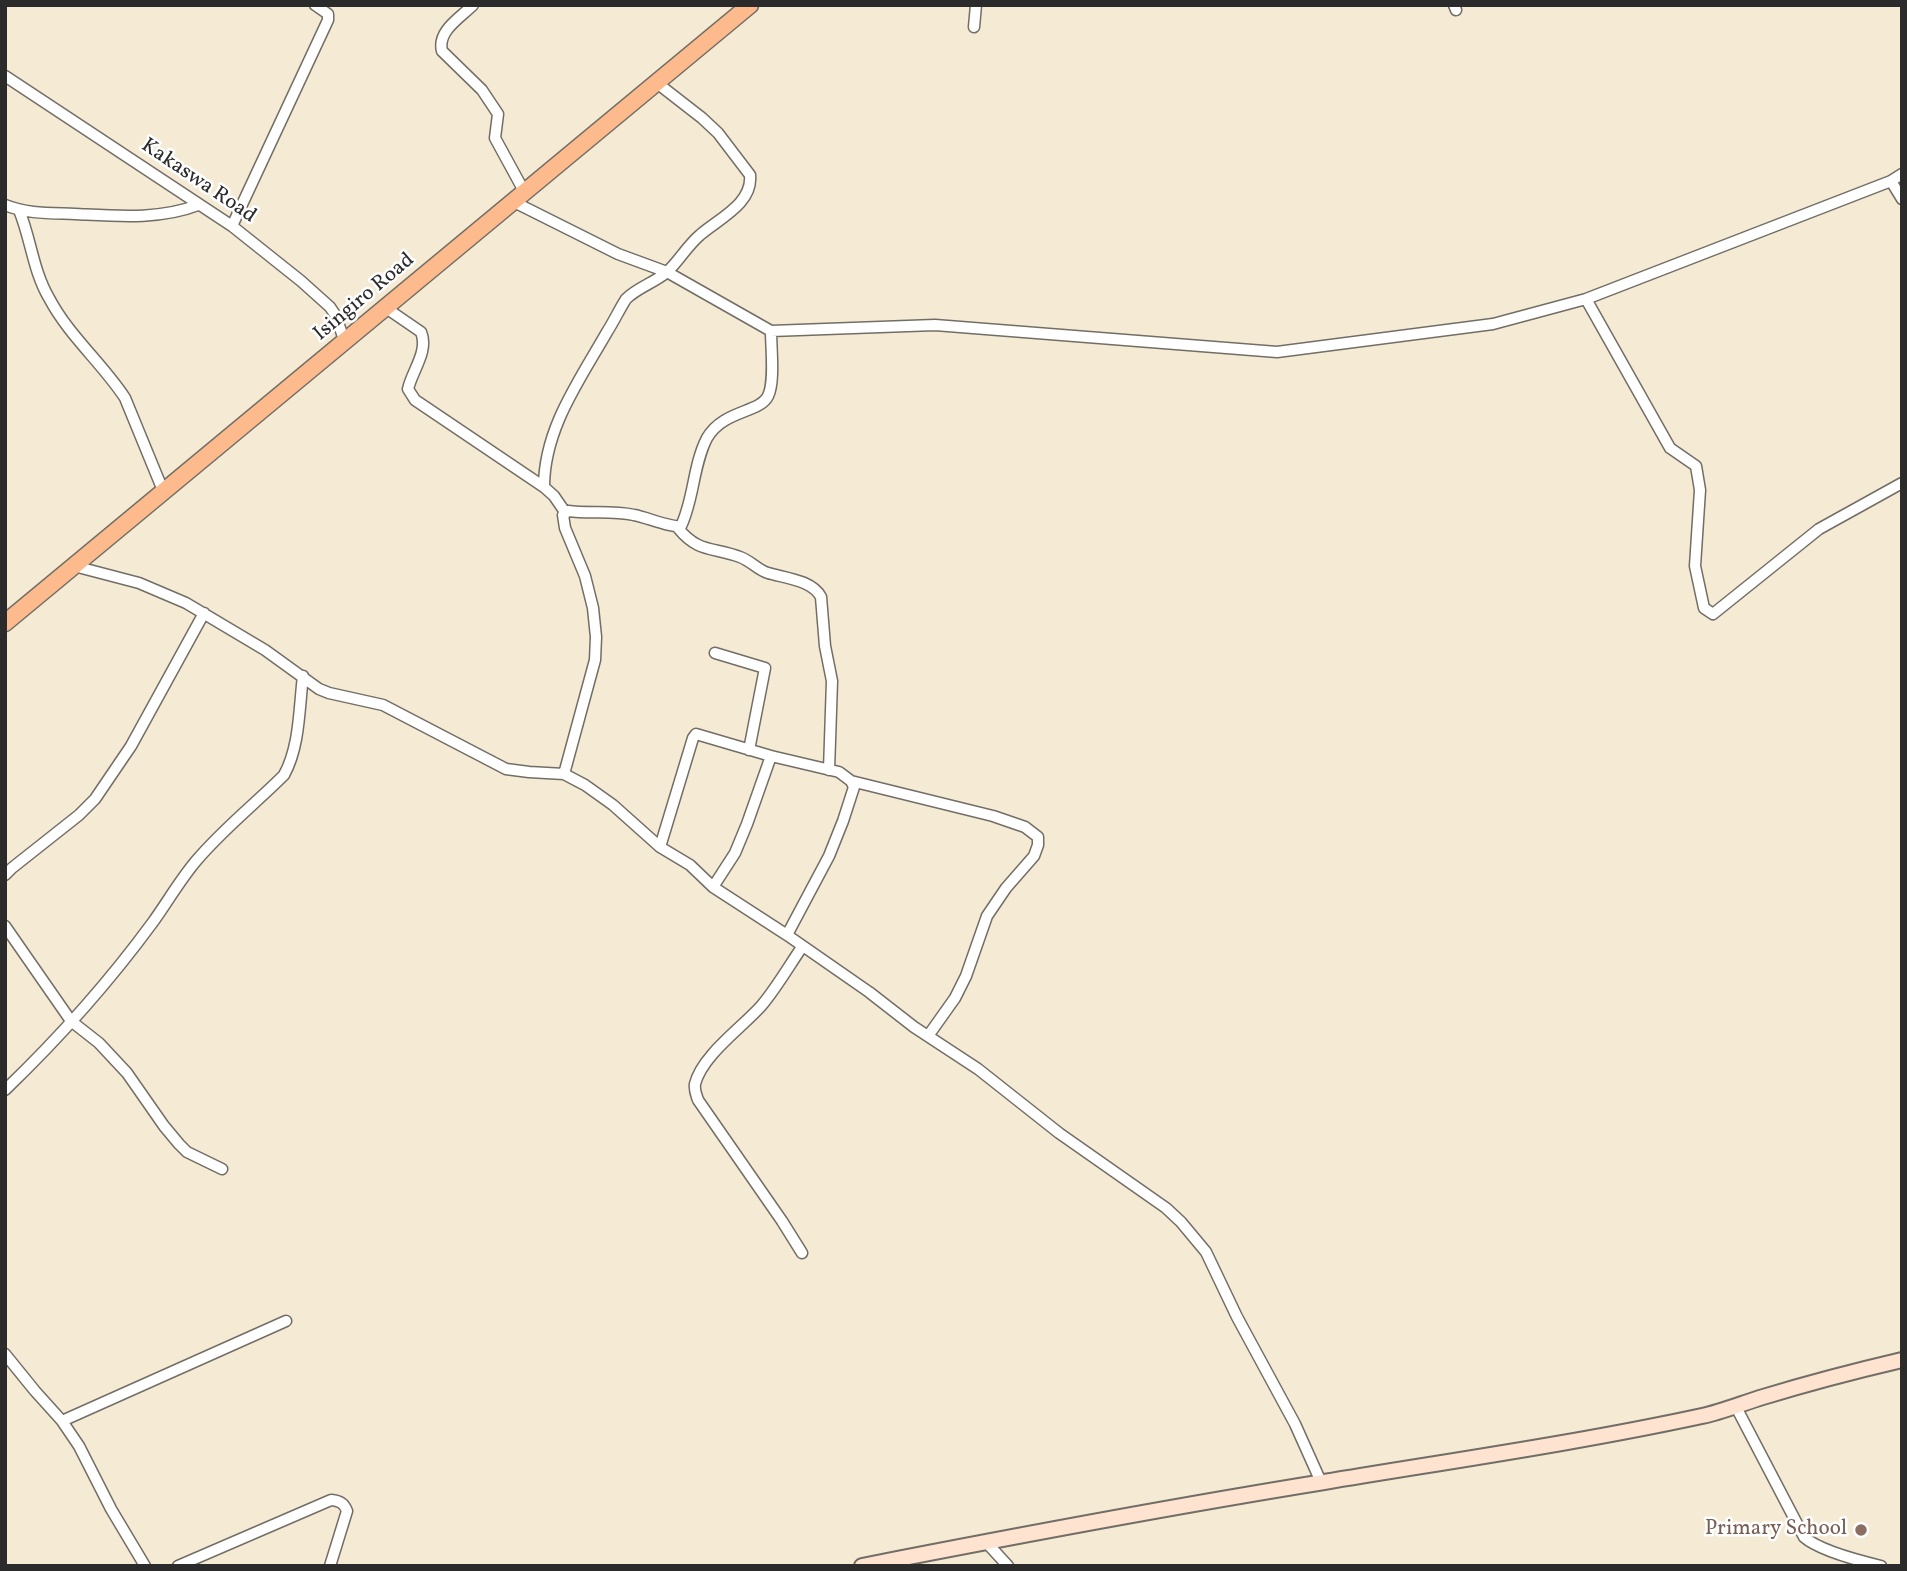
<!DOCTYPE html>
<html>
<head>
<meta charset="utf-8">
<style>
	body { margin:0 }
	#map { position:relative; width:1907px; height:1571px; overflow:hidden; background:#f5ead4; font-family:Vollkorn,serif }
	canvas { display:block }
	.frame { position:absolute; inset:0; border:7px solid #2b2b2b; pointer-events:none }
</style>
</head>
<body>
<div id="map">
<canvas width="1907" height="1571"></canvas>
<div class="frame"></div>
</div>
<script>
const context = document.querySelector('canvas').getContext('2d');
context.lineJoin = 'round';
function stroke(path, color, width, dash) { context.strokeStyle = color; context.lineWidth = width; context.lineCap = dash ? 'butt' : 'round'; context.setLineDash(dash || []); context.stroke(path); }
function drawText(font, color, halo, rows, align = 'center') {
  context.font = font + ' Vollkorn,serif'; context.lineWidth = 5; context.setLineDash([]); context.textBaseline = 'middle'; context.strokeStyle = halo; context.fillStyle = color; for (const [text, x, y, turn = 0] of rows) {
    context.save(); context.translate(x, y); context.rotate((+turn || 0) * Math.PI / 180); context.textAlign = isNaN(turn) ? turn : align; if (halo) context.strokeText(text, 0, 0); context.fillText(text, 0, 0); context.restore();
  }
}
const street = new Path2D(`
	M 473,5 C 460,18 437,31 442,51 L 482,90 L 498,114 L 495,138 L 525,193
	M 1454,5 L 1456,10
	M 974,27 L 976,5
	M 5,76 L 232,226 L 301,281 L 330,307 L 336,316 L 345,343
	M 1891,181 L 1902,199
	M 514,202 L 618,254 L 667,272 L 771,331 L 935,325 L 1277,352 L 1493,324 L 1586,299 L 1891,181 L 1902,174
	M 5,205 C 27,214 51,213 75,214 C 116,216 159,220 198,205
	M 19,210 C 31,239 33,271 49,298 C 69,336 102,363 125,398 L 164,493
	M 232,226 L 328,20 L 328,14 L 315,5
	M 1586,299 L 1670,448 L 1696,466 L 1700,490 L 1695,566 L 1704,608 L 1713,614 L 1819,529 L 1902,483
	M 386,308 L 421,332 C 429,351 412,371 408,389 L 415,400 L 544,487 L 554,496 L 565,512
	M 544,487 C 544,429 579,381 607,332 C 614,321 619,310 626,299 C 638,287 654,283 667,272 C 679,261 687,246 700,235 C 718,219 753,204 750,175 L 718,133 L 702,118 L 657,83
	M 678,528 C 698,553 713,547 740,557 C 751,561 758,570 768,573 C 785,578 812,580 821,597 L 825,646 L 832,681 L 829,770
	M 74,566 L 139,583 L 186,603 L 265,650 L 319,689 L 329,693 L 383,705 L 506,769 L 529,772 L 564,774 L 585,785 L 613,805 L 660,847 L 690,865 L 713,887 L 787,935 L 869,992 L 914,1027 L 978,1069 L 1059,1133 L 1166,1208 L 1181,1222 L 1206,1252 L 1237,1317 L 1295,1424 L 1321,1482
	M 715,653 L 765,668 L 749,750
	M 564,774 L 595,660 L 596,637 L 593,608 L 585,576 L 565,528 L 563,515 L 568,511 C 589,514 612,510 634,515 C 646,517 671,528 681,526 C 694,499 693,465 707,438 C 723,410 760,413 768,396 C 775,382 771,348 771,331
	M 660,847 L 693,738 L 696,734 L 771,756 L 839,772 L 851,781 L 993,816 L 1025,827 L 1038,837 L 1038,845 L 1034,856 L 1006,888 L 987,916 L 966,976 L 955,998 L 928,1036
	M 5,875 L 12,868 L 79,815 L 95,799 L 131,746 L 204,613
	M 713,887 L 735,853 L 747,824 L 771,756
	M 5,926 L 71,1021 L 99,1043 L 127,1073 L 164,1126 L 179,1144 L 187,1152 L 222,1169
	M 787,935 L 829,856 L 843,821 L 854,787 L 851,781
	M 5,1090 C 58,1039 109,982 153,922 C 168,901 180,880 196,861 C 223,829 255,804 284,775 C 300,746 299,708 303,676
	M 802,1253 L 782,1221 L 698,1100 C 696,1094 694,1090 695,1084 C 702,1055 743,1027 762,1005 C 777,987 789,966 802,947
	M 5,1354 L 35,1391 L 62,1421 L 79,1446 L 111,1509 L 145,1566
	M 1735,1405 L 1804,1537 C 1820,1551 1860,1561 1881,1566
	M 62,1421 L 286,1321
	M 986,1542 L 1008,1566
	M 178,1566 L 331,1500 C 340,1501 344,1503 347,1511 L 330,1566`);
const secondary = new Path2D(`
	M 862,1566 C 1015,1536 1169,1507 1324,1482 C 1450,1461 1577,1443 1702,1416 C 1722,1412 1743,1403 1763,1397 C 1809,1383 1855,1371 1902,1360`);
const primary = new Path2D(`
	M 5,623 L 750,5`);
stroke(street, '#726e66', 13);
stroke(secondary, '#726e66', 18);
stroke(primary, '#726e66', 19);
stroke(street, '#fff', 10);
stroke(secondary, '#fee3d1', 14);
stroke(primary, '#fcba8d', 16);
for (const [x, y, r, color] of [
	[1861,1530,7,"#8d6e63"]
]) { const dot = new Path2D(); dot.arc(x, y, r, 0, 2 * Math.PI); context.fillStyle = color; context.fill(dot); stroke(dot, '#fff', 2.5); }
drawText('21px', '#2b2b2b', '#fff', [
	["Kakaswa Road",198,182,34],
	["Isingiro Road",365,298,-40]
]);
drawText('21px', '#785e54', '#fff', [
	["Primary School",1847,1530]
], 'right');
</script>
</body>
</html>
